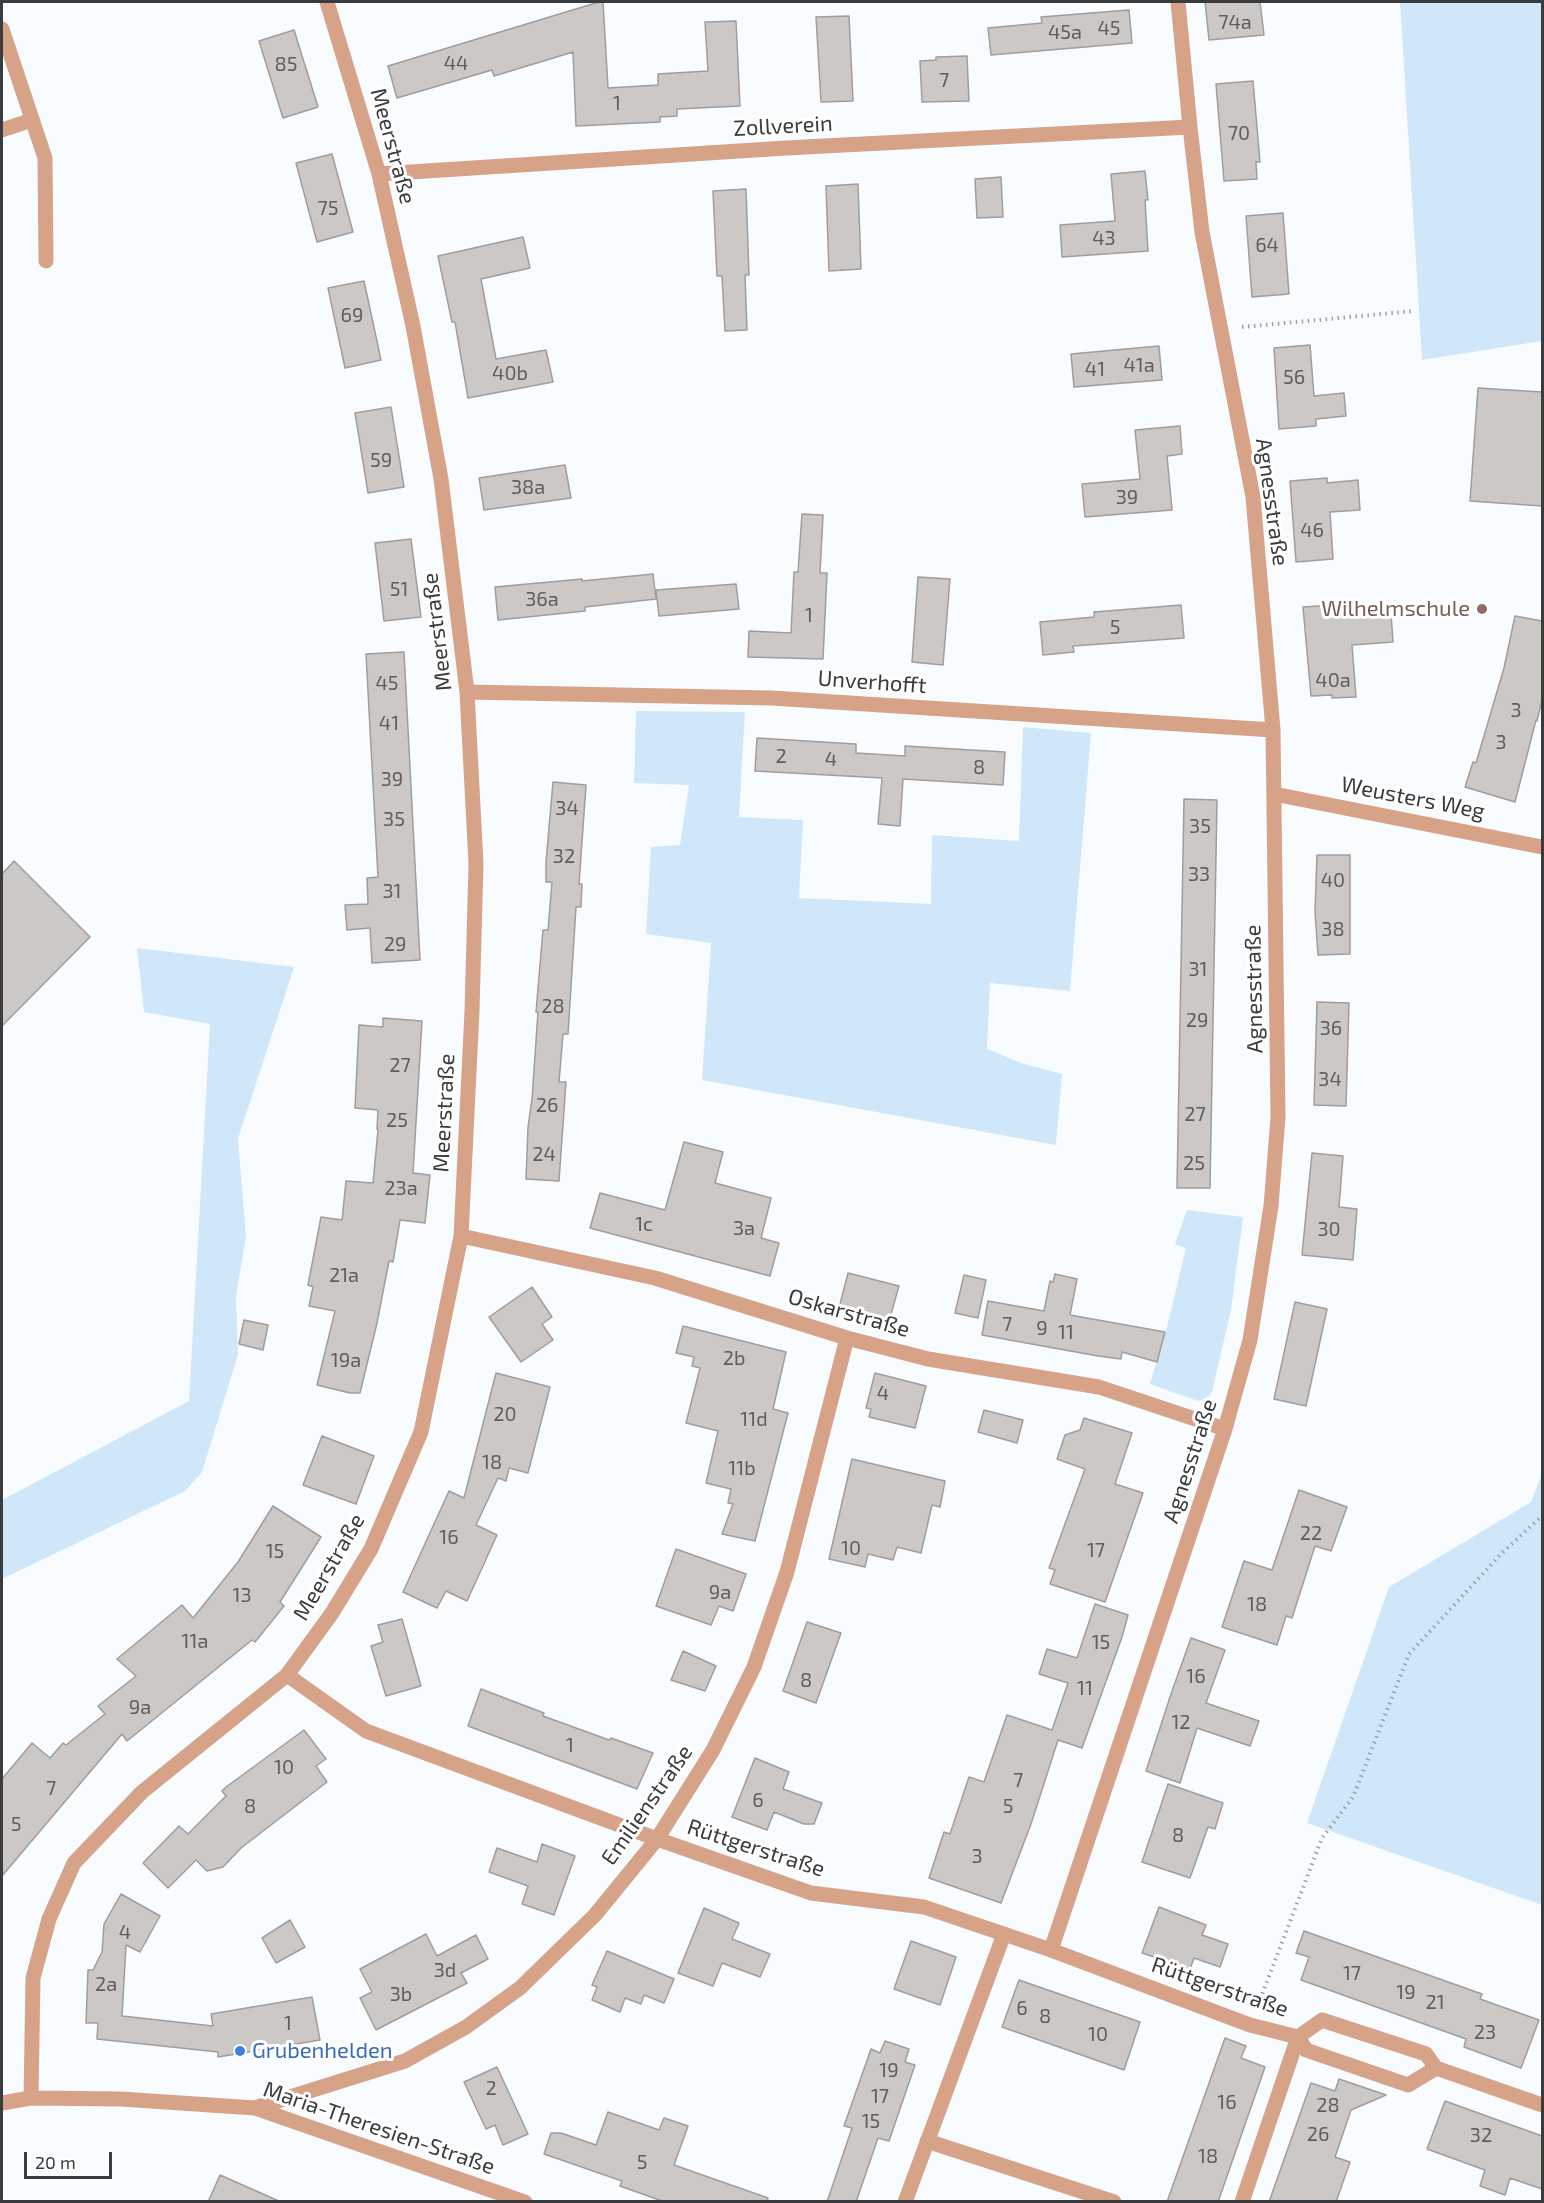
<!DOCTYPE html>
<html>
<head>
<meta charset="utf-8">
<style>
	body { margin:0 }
	#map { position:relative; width:1544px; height:2203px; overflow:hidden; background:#f9fcfe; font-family:"Exo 2",sans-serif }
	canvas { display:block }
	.frame { position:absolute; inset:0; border:3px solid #393b3c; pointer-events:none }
	.scale { position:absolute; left:24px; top:2152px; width:88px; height:27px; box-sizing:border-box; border:3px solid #393b3c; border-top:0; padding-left:8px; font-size:18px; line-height:21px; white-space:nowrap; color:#393b3c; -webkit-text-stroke:4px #fff; paint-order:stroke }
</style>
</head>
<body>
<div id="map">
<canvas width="1544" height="2203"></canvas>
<div class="frame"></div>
<div class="scale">20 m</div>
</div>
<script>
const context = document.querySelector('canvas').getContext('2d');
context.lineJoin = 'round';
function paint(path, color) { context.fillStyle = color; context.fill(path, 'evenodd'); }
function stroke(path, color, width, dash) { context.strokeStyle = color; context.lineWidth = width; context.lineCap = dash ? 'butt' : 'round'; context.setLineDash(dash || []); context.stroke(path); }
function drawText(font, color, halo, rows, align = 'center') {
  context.font = font + ' "Exo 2",sans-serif'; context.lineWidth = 6; context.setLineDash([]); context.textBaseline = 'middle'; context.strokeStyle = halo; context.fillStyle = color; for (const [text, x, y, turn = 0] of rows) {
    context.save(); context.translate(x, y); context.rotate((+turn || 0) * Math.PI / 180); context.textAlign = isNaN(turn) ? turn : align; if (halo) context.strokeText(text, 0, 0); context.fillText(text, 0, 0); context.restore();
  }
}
paint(new Path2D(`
	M 1400,2 L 1542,2 L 1542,341 L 1422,360 Z
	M 636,711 L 745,712 L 739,817 L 803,820 L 799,898 L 931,904 L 932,835 L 1019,841 L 1023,727 L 1091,733 L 1070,991 L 990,983 L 987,1049 L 1021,1063 L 1062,1074 L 1056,1145 L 702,1080 L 711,943 L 646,934 L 651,847 L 680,845 L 689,785 L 634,783 Z
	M 137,948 L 294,967 L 238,1139 L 246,1236 L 236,1297 L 238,1355 L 202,1472 L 185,1491 L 2,1579 L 2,1500 L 189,1401 L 210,1024 L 144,1012 Z
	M 1187,1210 L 1243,1217 L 1231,1310 L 1212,1392 L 1208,1397 L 1198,1401 L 1150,1384 L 1168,1323 L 1186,1248 L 1175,1244 Z
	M 1542,1473 L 1542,1905 L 1307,1823 L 1389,1587 L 1531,1502 Z`), '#d0e7fa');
const building = new Path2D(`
	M 599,2 L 603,2 L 608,88 L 658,85 L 658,74 L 708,71 L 705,22 L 736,21 L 740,106 L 677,109 L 677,116 L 660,117 L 660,122 L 576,126 L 573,52 L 494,76 L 492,70 L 397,98 L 388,66 Z
	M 1205,2 L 1260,2 L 1264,35 L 1209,40 Z
	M 1129,10 L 1132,43 L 991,55 L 988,28 L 1042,23 L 1041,17 Z
	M 849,16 L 853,101 L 821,102 L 816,17 Z
	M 294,30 L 318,107 L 283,118 L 259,41 Z
	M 967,56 L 969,101 L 922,102 L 920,61 L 936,60 L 936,57 Z
	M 1253,81 L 1260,162 L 1256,162 L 1257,179 L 1224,181 L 1216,84 Z
	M 332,154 L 353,232 L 317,242 L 296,163 Z
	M 1145,171 L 1148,200 L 1145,200 L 1148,251 L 1062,257 L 1060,225 L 1115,221 L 1111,174 Z
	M 1001,177 L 1003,217 L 977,218 L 975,179 Z
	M 858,184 L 861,269 L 829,271 L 826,186 Z
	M 746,189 L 749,275 L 745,275 L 747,330 L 725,331 L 722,276 L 717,276 L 713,191 Z
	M 1283,213 L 1289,294 L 1252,297 L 1246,216 Z
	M 523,237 L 530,268 L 481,279 L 496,359 L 546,350 L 553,382 L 468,398 L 455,322 L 452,322 L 438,256 Z
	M 364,281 L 381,360 L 345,368 L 328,288 Z
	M 1310,345 L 1314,396 L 1344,393 L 1346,416 L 1316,419 L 1316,426 L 1279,429 L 1274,348 Z
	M 1159,346 L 1162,380 L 1074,387 L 1071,354 Z
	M 1478,388 L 1542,392 L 1542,506 L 1470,501 Z
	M 391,407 L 404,487 L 368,493 L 355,413 Z
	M 1180,426 L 1182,454 L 1167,456 L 1172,510 L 1085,517 L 1082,484 L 1140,479 L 1135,430 Z
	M 565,465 L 571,498 L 484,510 L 479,478 Z
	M 1327,478 L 1327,483 L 1358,480 L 1360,510 L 1330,512 L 1333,559 L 1296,562 L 1290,481 Z
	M 802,514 L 823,515 L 820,573 L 827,573 L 823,659 L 748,657 L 749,631 L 791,633 L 794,572 L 798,572 Z
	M 411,539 L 421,617 L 384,621 L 375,543 Z
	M 653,574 L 656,599 L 585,607 L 585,611 L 498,620 L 495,587 L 582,579 L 582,581 Z
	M 918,577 L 950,579 L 943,665 L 912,662 Z
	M 736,584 L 739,609 L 659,616 L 656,590 Z
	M 1346,604 L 1347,615 L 1391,613 L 1393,642 L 1352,645 L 1356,697 L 1332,698 L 1332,695 L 1311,696 L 1303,607 Z
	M 1181,605 L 1184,638 L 1073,646 L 1074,652 L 1043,655 L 1040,622 L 1094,617 L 1094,612 Z
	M 1515,616 L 1542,621 L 1542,700 L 1537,721 L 1536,720 L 1515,802 L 1465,787 L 1473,762 L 1476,763 L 1504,668 Z
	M 404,652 L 420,960 L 372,963 L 370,928 L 347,930 L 345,905 L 368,904 L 367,878 L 378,877 L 366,654 Z
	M 757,738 L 856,744 L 856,753 L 905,756 L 905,746 L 1005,752 L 1003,785 L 903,779 L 900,826 L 878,824 L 882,778 L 755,771 Z
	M 553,782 L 586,785 L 579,884 L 582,884 L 581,907 L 576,907 L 568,1034 L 563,1034 L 559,1082 L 566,1082 L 559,1181 L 526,1179 L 528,1127 L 532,1099 L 538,1012 L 536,1012 L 543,930 L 548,930 L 552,882 L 546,882 L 546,862 Z
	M 1184,799 L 1217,800 L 1210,1188 L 1177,1188 Z
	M 1317,855 L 1350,855 L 1350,954 L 1318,955 L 1315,911 Z
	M 14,861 L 90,937 L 2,1026 L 2,874 Z
	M 1317,1002 L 1349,1003 L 1346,1106 L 1314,1105 Z
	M 383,1018 L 422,1021 L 413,1173 L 430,1175 L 425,1223 L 400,1220 L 393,1262 L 389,1261 L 377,1323 L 360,1393 L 350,1393 L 317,1385 L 335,1311 L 309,1306 L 313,1287 L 308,1285 L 321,1217 L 342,1220 L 346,1181 L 373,1183 L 378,1130 L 377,1129 L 378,1110 L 355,1108 L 359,1025 L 383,1027 Z
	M 684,1142 L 723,1152 L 715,1183 L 771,1198 L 761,1238 L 779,1243 L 770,1276 L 590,1228 L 600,1193 L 665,1210 Z
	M 1312,1153 L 1343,1156 L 1339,1207 L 1357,1209 L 1353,1260 L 1302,1255 Z
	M 848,1273 L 899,1286 L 889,1321 L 839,1308 Z
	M 1055,1274 L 1077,1279 L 1070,1315 L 1165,1332 L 1157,1362 L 1122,1352 L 1121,1359 L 1098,1356 L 982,1335 L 988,1301 L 1044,1311 L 1050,1281 L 1053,1282 Z
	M 964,1275 L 986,1280 L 978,1318 L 955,1313 Z
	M 532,1287 L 552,1317 L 542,1324 L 553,1340 L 521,1362 L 489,1317 Z
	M 1295,1302 L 1327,1309 L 1306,1406 L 1274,1399 Z
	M 244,1320 L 268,1325 L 263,1350 L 239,1344 Z
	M 683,1326 L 786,1352 L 773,1409 L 788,1413 L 755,1541 L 722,1534 L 733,1504 L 728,1503 L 731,1489 L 706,1483 L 718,1431 L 686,1423 L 700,1368 L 692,1366 L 694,1357 L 676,1353 Z
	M 496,1373 L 550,1387 L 528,1473 L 509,1468 L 506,1481 L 498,1478 L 476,1525 L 497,1535 L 467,1601 L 446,1591 L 437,1608 L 403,1592 L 449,1491 L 464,1498 Z
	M 875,1373 L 926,1386 L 915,1428 L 869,1417 L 871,1409 L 866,1408 Z
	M 984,1410 L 1023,1420 L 1017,1443 L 978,1432 Z
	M 1084,1418 L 1132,1433 L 1115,1484 L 1143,1493 L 1105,1602 L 1050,1584 L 1055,1570 L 1049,1568 L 1085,1469 L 1057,1459 L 1065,1435 L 1080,1430 Z
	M 322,1436 L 374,1456 L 356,1504 L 303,1485 Z
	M 852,1459 L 945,1481 L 940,1507 L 932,1505 L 921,1553 L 897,1547 L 893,1560 L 868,1554 L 865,1567 L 829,1559 Z
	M 1299,1490 L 1347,1507 L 1331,1551 L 1315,1546 L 1292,1618 L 1286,1616 L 1277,1645 L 1222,1627 L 1244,1561 L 1272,1570 Z
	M 273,1506 L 321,1537 L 280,1602 L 284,1606 L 255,1642 L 252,1640 L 127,1741 L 122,1734 L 2,1876 L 2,1779 L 32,1743 L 50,1758 L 63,1743 L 66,1745 L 105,1714 L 98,1706 L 136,1676 L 117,1659 L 182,1605 L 193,1618 L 238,1562 Z
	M 676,1549 L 746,1574 L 733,1611 L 719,1606 L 711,1625 L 656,1606 Z
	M 1095,1604 L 1128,1615 L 1122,1637 L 1082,1748 L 1058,1740 L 1031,1824 L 1001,1903 L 929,1878 L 944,1832 L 950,1834 L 969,1777 L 984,1782 L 1007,1715 L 1052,1730 L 1068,1683 L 1039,1674 L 1047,1649 L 1077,1658 Z
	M 402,1619 L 421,1686 L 386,1696 L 371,1646 L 383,1642 L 378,1625 Z
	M 807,1622 L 841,1633 L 816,1703 L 783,1691 Z
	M 1191,1638 L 1225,1650 L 1206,1703 L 1259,1721 L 1250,1746 L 1197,1728 L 1180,1783 L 1146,1771 L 1171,1694 Z
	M 683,1651 L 716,1666 L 705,1691 L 671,1680 Z
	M 481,1689 L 544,1713 L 543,1716 L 609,1740 L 611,1738 L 653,1753 L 637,1789 L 468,1726 Z
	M 304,1730 L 326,1759 L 316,1766 L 327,1782 L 241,1848 L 223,1867 L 207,1871 L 196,1860 L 168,1888 L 143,1863 L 179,1826 L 188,1834 L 226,1796 L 222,1791 L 226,1787 Z
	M 755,1758 L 789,1772 L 783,1789 L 822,1803 L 814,1824 L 804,1824 L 774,1812 L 767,1830 L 732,1817 Z
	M 1168,1784 L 1223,1803 L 1215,1829 L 1208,1827 L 1190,1878 L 1142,1862 Z
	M 542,1844 L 575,1856 L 554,1915 L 522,1904 L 528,1886 L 489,1872 L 497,1848 L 537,1862 Z
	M 121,1894 L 160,1916 L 140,1952 L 126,1945 L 122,2016 L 213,2026 L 211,2014 L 312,1997 L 320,2040 L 218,2057 L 218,2052 L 97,2039 L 98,2023 L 86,2023 L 88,1970 L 93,1970 L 102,1952 L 104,1924 Z
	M 1159,1907 L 1206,1925 L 1202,1935 L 1228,1944 L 1220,1967 L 1194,1958 L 1190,1969 L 1142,1953 Z
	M 704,1908 L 739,1923 L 732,1939 L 770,1954 L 760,1977 L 722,1963 L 713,1986 L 678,1973 Z
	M 290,1920 L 305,1947 L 276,1963 L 262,1938 Z
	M 1304,1931 L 1482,1994 L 1480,1999 L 1539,2020 L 1521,2068 L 1464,2047 L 1466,2039 L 1301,1980 L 1309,1957 L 1296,1953 Z
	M 426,1934 L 437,1956 L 476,1935 L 488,1959 L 461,1973 L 467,1983 L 376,2030 L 360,1998 L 372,1992 L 360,1969 Z
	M 911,1941 L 956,1957 L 940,2005 L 894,1989 Z
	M 607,1951 L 674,1979 L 664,2003 L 644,1995 L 641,2004 L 625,1998 L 620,2012 L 592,2000 L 597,1987 L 592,1985 Z
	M 1019,1980 L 1140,2022 L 1124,2070 L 1002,2027 Z
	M 1225,2038 L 1246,2046 L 1241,2058 L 1265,2067 L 1218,2202 L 1167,2202 Z
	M 885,2041 L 909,2049 L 905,2062 L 915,2065 L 889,2141 L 878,2138 L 856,2202 L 827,2202 L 852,2128 L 844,2126 L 871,2049 L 880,2053 Z
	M 497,2067 L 528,2134 L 503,2145 L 495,2125 L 486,2129 L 464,2082 Z
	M 1339,2079 L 1386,2095 L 1351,2110 L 1335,2157 L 1350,2162 L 1336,2202 L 1269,2202 L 1311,2083 L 1335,2091 Z
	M 1445,2101 L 1542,2136 L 1542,2189 L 1510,2178 L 1505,2195 L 1480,2186 L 1485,2170 L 1427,2149 Z
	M 608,2112 L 659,2130 L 664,2118 L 688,2126 L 674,2165 L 768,2198 L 767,2202 L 665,2202 L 620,2186 L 622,2181 L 544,2154 L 551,2133 L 561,2133 L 596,2145 Z
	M 220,2175 L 281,2202 L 208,2202 Z`);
paint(building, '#ccc8c6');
stroke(building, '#a09d9a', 1.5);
stroke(new Path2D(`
	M 1242,327 L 1414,311
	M 1258,2005 L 1322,1838 L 1353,1797 L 1409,1654 L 1501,1554 L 1542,1516`), '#9ea1a3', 4, [1.5, 4.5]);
stroke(new Path2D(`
	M 2,29 L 45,158 L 46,261
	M 2,130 L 32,120
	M 379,174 L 786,148 L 1190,127
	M 467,692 L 771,698 L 1273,730
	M 1274,794 L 1542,847
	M 461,1236 L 655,1278 L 847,1338 L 928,1359 L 1099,1387 L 1225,1429
	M 287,1675 L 366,1731 L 657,1839 L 811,1893 L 924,1907 L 1051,1950 L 1250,2025 L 1298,2037 L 1306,2050 L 1408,2085 L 1436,2068
	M 1051,1950 L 1225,1429 L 1250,1340 L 1271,1206 L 1278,1117 L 1273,730 L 1253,497 L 1202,232 L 1190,127 L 1178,2
	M 31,2098 L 33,1978 L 49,1919 L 74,1863 L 142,1792 L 287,1675 L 332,1613 L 371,1549 L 421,1432 L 461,1236 L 472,1011 L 476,864 L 467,692 L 441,479 L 413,326 L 379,174 L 327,2
	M 2,2103 L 31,2098 L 121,2099 L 255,2108 L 525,2202
	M 255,2108 L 405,2061 L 466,2027 L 520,1988 L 595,1915 L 657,1839 L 713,1750 L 754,1667 L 787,1572 L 847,1338
	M 927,2141 L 1114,2202
	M 905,2202 L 1004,1934
	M 1242,2202 L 1298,2037 L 1322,2020 L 1426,2054 L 1436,2068 L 1542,2105`), '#d6a389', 15);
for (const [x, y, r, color] of [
	[1482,609,6,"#8d6e63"],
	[240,2051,6,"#3f7fe0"]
]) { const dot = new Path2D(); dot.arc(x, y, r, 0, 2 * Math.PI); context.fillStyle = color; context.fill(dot); stroke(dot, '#fff', 2); }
drawText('20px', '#5e5e5e', null, [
	["74a",1235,22],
	["45",1109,28],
	["45a",1065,32],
	["44",456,63],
	["85",286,64],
	["7",944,80],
	["1",617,103],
	["70",1239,133],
	["75",328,208],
	["43",1104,238],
	["64",1267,245],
	["69",352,315],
	["41a",1139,365],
	["41",1095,369],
	["40b",510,373],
	["56",1294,377],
	["59",381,460],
	["38a",528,487],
	["39",1127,497],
	["46",1312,530],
	["51",399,589],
	["36a",542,599],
	["1",809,615],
	["5",1115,627],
	["40a",1333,680],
	["45",387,683],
	["3",1516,710],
	["41",389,723],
	["3",1501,742],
	["2",781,756],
	["4",831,759],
	["8",979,767],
	["39",392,779],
	["34",567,808],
	["35",394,819],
	["35",1200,826],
	["32",564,856],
	["33",1199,874],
	["40",1333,880],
	["31",392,891],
	["38",1333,929],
	["29",395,944],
	["31",1198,969],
	["28",553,1006],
	["29",1197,1020],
	["36",1331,1028],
	["27",400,1065],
	["34",1330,1079],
	["26",547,1105],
	["27",1195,1114],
	["25",397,1120],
	["24",544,1154],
	["25",1194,1163],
	["23a",401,1188],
	["1c",644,1224],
	["3a",744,1228],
	["30",1329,1229],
	["21a",344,1275],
	["7",1007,1324],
	["9",1042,1328],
	["11",1066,1332],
	["2b",734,1358],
	["19a",346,1360],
	["4",883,1393],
	["20",505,1414],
	["11d",754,1419],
	["18",492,1462],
	["11b",742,1468],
	["22",1311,1533],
	["16",449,1537],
	["10",851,1548],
	["17",1096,1550],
	["15",275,1551],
	["9a",720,1592],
	["13",242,1595],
	["18",1257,1604],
	["11a",195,1641],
	["15",1101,1642],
	["16",1196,1676],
	["8",806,1680],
	["11",1085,1688],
	["9a",140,1707],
	["12",1181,1722],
	["1",570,1745],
	["10",284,1767],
	["7",1018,1780],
	["7",51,1788],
	["6",758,1800],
	["8",250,1806],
	["5",1008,1806],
	["5",16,1824],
	["8",1178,1835],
	["3",977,1856],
	["4",125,1932],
	["3d",445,1970],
	["17",1352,1973],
	["2a",106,1984],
	["19",1406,1992],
	["3b",401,1994],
	["21",1435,2002],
	["6",1022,2008],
	["8",1045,2016],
	["1",288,2023],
	["23",1485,2032],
	["10",1098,2034],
	["19",889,2070],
	["2",491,2088],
	["17",880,2096],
	["16",1227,2102],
	["28",1328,2105],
	["15",871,2121],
	["26",1318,2134],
	["32",1481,2135],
	["18",1208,2156],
	["5",642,2162]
]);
drawText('22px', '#393b3c', '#fff', [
	["Zollverein",783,126,-3],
	["Meerstraße",393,146,75],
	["Agnesstraße",1272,502,82],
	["Meerstraße",437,632,-97],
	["Unverhofft",872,682,4],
	["Weusters Weg",1413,798,11],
	["Agnesstraße",1254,989,-91],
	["Meerstraße",444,1113,-87],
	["Oskarstraße",849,1313,16],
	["Agnesstraße",1190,1461,-72],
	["Meerstraße",329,1567,-60],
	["Emilienstraße",647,1805,-55],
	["Rüttgerstraße",756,1848,18],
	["Rüttgerstraße",1220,1987,19],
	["Maria-Theresien-Straße",379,2128,19]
]);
drawText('22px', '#785e54', '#fff', [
	["Wilhelmschule",1470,609]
], 'right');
drawText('22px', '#366cbe', '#fff', [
	["Grubenhelden",252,2051]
], 'left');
</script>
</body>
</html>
